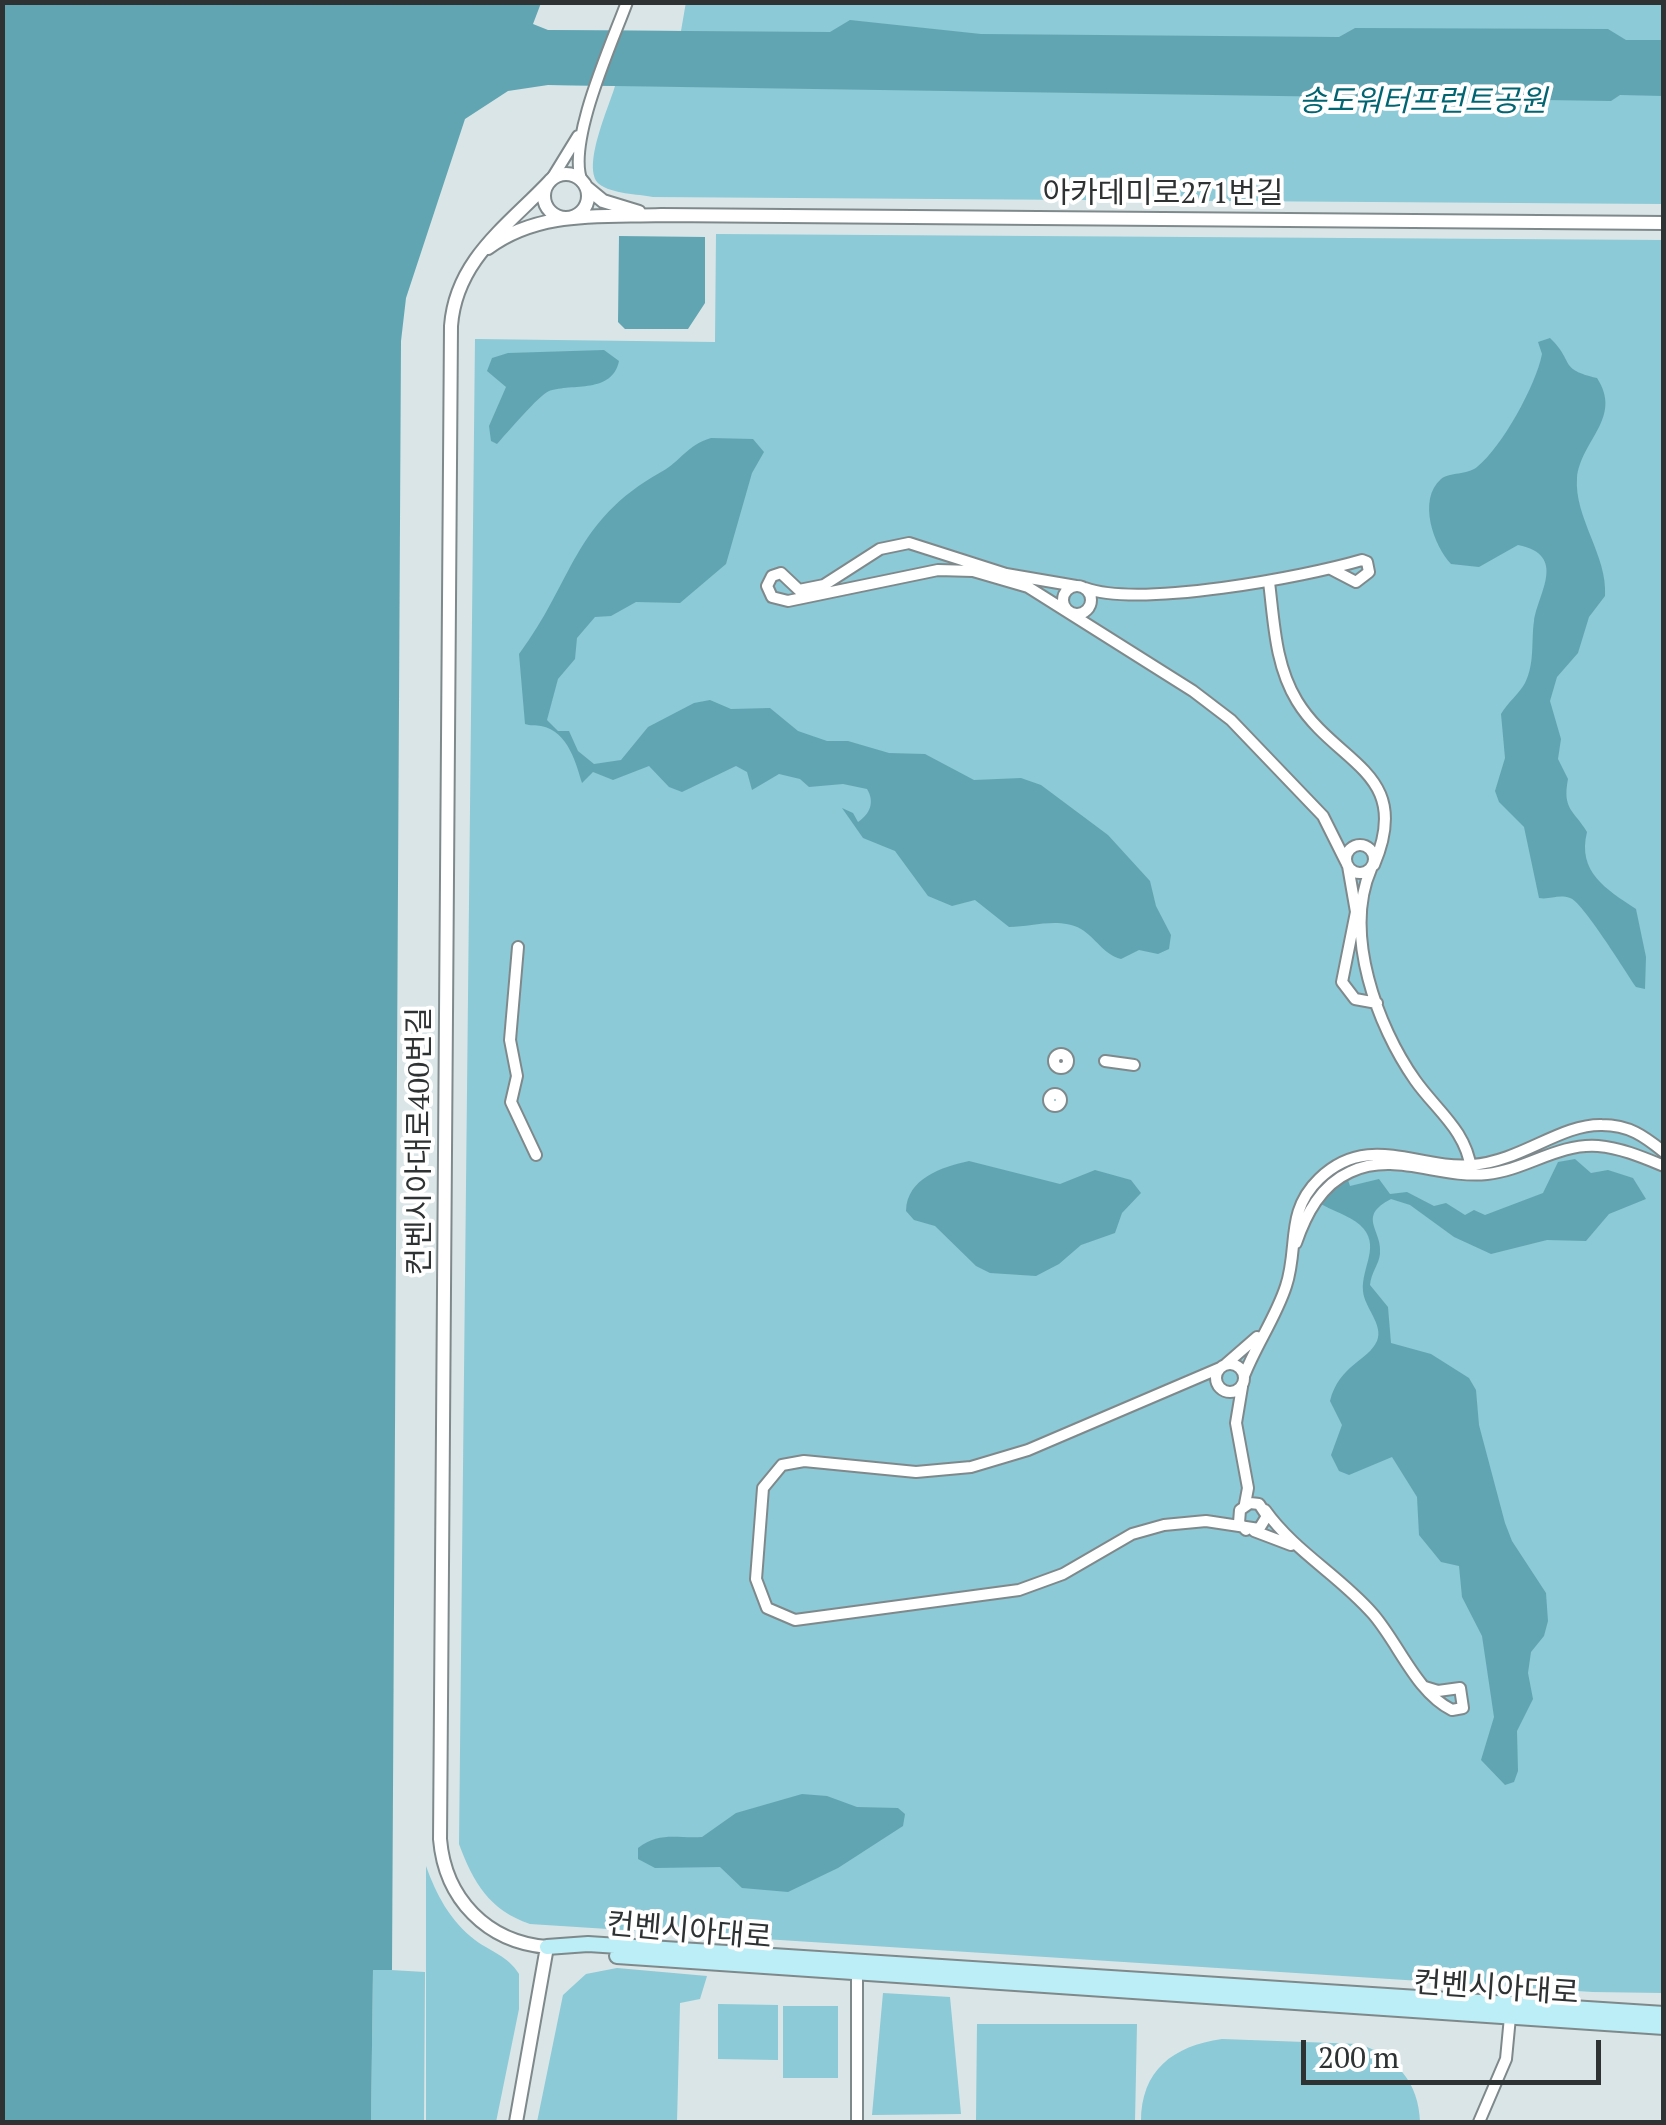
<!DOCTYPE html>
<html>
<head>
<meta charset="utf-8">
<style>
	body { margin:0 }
	#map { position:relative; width:1666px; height:2125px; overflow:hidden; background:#d9e5e7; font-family:"PT Serif",serif }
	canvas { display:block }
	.frame { position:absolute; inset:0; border:5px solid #2e3233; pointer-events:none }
	.scale { position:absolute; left:1301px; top:2040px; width:300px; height:45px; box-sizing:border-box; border:5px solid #2e3233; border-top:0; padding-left:12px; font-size:30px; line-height:35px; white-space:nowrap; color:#2e3233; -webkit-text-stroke:8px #fff; paint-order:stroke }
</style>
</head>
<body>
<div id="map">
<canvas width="1666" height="2125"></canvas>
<div class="frame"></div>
<div class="scale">200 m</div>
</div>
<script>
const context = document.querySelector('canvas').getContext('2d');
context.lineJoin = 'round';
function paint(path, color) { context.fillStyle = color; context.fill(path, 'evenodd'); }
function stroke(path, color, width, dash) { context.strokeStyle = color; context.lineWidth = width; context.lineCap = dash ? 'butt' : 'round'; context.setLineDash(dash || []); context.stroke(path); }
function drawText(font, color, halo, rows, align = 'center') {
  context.font = font + ' "PT Serif","Noto Sans KR",serif'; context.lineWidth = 8; context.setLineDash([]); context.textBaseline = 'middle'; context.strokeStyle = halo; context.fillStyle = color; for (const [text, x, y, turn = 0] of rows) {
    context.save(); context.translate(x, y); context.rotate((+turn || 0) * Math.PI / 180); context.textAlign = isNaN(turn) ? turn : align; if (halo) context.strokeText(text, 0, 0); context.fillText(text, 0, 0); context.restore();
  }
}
paint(new Path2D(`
	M 686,2 L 1663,3 L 1663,204 L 653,197 C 638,194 612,194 599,184 C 581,168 609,107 615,86 L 548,85 L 548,30 L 681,31 Z
	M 716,234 L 1663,240 L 1663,1993 L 1593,1992 L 530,1924 C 489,1910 473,1882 459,1844 L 475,339 L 715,342 Z
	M 426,1866 C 436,1894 450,1921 475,1940 C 491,1952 508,1956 519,1974 L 519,2009 L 496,2122 L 426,2122 Z
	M 617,1968 L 707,1976 L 700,1999 L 680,2003 L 677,2122 L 537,2122 L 563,1995 L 586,1974 Z
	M 373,1969 L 425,1972 L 424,2122 L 371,2122 Z
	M 883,1993 L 950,1997 L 961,2114 L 872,2115 Z
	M 718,2004 L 778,2005 L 778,2060 L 718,2059 Z
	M 783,2006 L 838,2006 L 838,2078 L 783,2078 Z
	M 977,2024 L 1137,2024 L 1135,2121 L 976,2122 Z
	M 1222,2039 L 1359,2044 C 1396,2056 1419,2083 1420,2122 L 1141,2122 C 1141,2070 1173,2046 1222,2039 Z`), '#8bcad6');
paint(new Path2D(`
	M 3,3 L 541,3 L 533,24 L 548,30 L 830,32 L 850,20 L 981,34 L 1339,37 L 1355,28 L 1608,29 L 1626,40 L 1663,40 L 1663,96 L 1620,95 L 1611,101 L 548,85 L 508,91 L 465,119 L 406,298 L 401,341 L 392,1970 L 373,1970 L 371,2122 L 3,2122 Z
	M 619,236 L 705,237 L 705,303 L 688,329 L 625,329 L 618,322 Z
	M 1550,338 C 1575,362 1558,369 1597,378 C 1623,418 1581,440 1577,478 C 1574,518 1608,556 1605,596 L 1589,617 L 1578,653 L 1557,677 L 1550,701 L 1561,739 L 1558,759 L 1568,779 C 1562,810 1574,810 1587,832 C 1577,872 1606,889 1636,909 L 1646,957 L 1645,989 L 1636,987 C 1625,971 1582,901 1570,898 C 1558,894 1550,900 1539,898 L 1524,827 L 1499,802 L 1495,791 L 1505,758 L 1501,714 C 1508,702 1519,694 1525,683 C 1535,663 1531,642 1534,621 C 1538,593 1568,555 1518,545 L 1479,567 L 1451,564 C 1434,546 1417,500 1441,479 C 1450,472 1467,475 1477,467 C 1502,447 1536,385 1542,354 L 1538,342 Z
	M 604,350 L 619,361 C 612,394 573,383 549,391 C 539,395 507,433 497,444 L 491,441 L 489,426 L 506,387 L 487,371 L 492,358 L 508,353 Z
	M 711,438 L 753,439 L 764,452 L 752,473 L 726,564 L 680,603 L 636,602 L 611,616 L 595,617 L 577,638 L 575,659 L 558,679 L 547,720 L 558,731 L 569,731 L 578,751 L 594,764 L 621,760 L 648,727 L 694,703 L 710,700 L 731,709 L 770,708 L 798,731 L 827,741 L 848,741 L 889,753 L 925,754 L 974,780 L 1021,778 L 1041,785 L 1108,835 L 1150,881 L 1156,906 L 1171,935 L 1169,949 L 1158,954 L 1139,950 L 1121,959 C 1103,954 1096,938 1081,929 C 1058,917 1033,927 1009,927 L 975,900 L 952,906 L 928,896 L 895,851 L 863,838 L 842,808 L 853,813 L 858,822 C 870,814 875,802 867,789 L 843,784 L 809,787 L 800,779 L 779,774 L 752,790 L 747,772 L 736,766 L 682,792 L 669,787 L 649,766 L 613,780 L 593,772 L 582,783 C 577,767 569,731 541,726 C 536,725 530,726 525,724 L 519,654 C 574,581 572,522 661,472 C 681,461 687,445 711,438 Z
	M 1575,1159 L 1591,1173 L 1608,1170 L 1633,1178 L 1646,1199 L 1609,1214 L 1586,1241 L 1547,1240 L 1491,1254 L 1454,1237 L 1410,1205 L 1391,1199 C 1356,1217 1383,1230 1380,1254 C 1379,1264 1371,1273 1370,1285 L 1388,1307 L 1391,1343 L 1431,1354 L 1469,1378 L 1476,1390 L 1479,1425 L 1505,1523 L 1512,1541 L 1546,1593 L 1548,1621 L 1544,1636 L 1531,1652 L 1528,1673 L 1533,1699 L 1517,1731 L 1518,1771 L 1514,1782 L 1505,1785 L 1481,1760 L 1494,1717 L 1482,1636 L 1462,1597 L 1459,1566 L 1441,1562 L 1419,1535 L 1417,1497 L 1392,1457 L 1349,1475 L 1339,1471 L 1331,1455 L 1342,1425 L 1330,1401 C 1339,1365 1368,1361 1377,1341 C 1384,1325 1364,1307 1363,1291 C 1361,1267 1382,1245 1360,1225 C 1350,1216 1331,1210 1319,1203 L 1347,1177 L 1350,1186 L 1379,1179 L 1390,1194 L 1407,1192 L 1434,1206 L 1446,1203 L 1465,1215 L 1474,1210 L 1485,1215 L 1543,1193 L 1558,1162 Z
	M 969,1161 L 1060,1184 L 1095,1170 L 1131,1180 L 1141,1193 L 1122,1213 L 1115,1233 L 1081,1245 L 1059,1264 L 1036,1276 L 990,1273 L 976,1266 L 935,1226 L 914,1220 L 906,1211 C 907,1178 942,1167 969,1161 Z
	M 802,1794 L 827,1796 L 857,1807 L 898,1808 L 905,1814 L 903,1826 L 838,1868 L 788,1892 L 742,1888 L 720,1867 L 655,1868 L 638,1859 L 638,1848 C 660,1831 678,1839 702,1837 L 736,1813 Z`), '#62a5b2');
const minor = new Path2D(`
	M 551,180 L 578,136
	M 582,182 C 566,143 612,43 627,2
	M 1269,582 C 1274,622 1275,665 1297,701 C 1336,765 1414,771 1374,865
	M1063 600a14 14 0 1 1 28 0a14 14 0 1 1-28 0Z
	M 1076,586 L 1006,574 L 909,543 L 880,549 L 824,585 L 799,590 L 781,573 L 772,576 L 767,586 L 772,597 L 788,601 L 938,570 L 973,571 L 1028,587 L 1193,691 L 1231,720 L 1323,816 L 1346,862
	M 1085,588 C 1140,608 1304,577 1362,560 L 1367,562 L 1369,572 L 1356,582 L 1331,569
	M1346 859a14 14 0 1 1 28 0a14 14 0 1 1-28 0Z
	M 1348,866 L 1356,912 L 1342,982 L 1355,999 L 1377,1003
	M 1371,869 C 1343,933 1377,1026 1415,1080 C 1436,1110 1466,1130 1471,1169
	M 518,947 L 510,1040 L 517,1076 L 511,1102 L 536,1155
	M1054 1061a7 7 0 1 1 14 0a7 7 0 1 1-14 0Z
	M 1105,1061 L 1134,1065
	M1049 1100a6 6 0 1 1 12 0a6 6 0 1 1-12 0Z
	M 1296,1243 C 1306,1214 1321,1185 1350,1172 C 1395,1151 1440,1179 1487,1174 C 1526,1170 1558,1143 1598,1146 C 1621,1148 1642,1157 1664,1166
	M1216 1378a14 14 0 1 1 28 0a14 14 0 1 1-28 0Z
	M 1226,1364 L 1257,1337
	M 1220,1368 L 1028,1450 L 971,1467 L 916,1472 L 804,1461 L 782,1465 L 763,1488 L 756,1579 L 767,1608 L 795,1620 L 1019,1590 L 1063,1574 L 1132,1534 L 1164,1525 L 1206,1521 L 1259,1529 L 1267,1516 L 1259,1504 L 1250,1503 L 1240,1510 L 1239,1523 L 1246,1530
	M 1244,1376 C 1256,1345 1276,1317 1286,1286 C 1299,1247 1285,1212 1319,1179 C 1368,1131 1418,1170 1472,1165 C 1522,1161 1560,1124 1602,1125 C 1629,1125 1644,1136 1664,1152
	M 1242,1387 L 1236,1423 L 1248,1488 L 1245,1504
	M 1265,1510 C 1295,1552 1339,1575 1373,1614 C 1399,1644 1416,1692 1452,1710 L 1463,1708 L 1460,1688 L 1438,1691 L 1425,1687
	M 1254,1531 L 1291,1545
	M 857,2122 L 857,1975
	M 1479,2122 L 1506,2059 L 1510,2017`);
const tertiary = new Path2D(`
	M544 196a22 22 0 1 1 44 0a22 22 0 1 1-44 0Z
	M 586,187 L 603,201 L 639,212
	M 488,248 C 539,210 601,217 661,215 L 1664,223
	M 516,2122 L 547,1947 C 487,1942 445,1899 440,1839 L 451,326 C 456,259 509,225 551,180`);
const secondary = new Path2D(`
	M 547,1947 L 588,1944 L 1664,2014
	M 617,1956 L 1664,2027`);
stroke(minor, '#7f898b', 14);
stroke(tertiary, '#7f898b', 16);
stroke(secondary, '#7f898b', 18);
stroke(minor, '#fff', 10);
stroke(tertiary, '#fff', 12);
stroke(secondary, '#bbeef6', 14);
drawText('italic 30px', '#006471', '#fff', [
	["송도워터프런트공원",1423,102]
]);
drawText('30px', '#2e3233', '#fff', [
	["아카데미로271번길",1163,194],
	["컨벤시아대로400번길",420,1141,-90],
	["컨벤시아대로",689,1932,5],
	["컨벤시아대로",1496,1989,4]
]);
</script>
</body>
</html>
